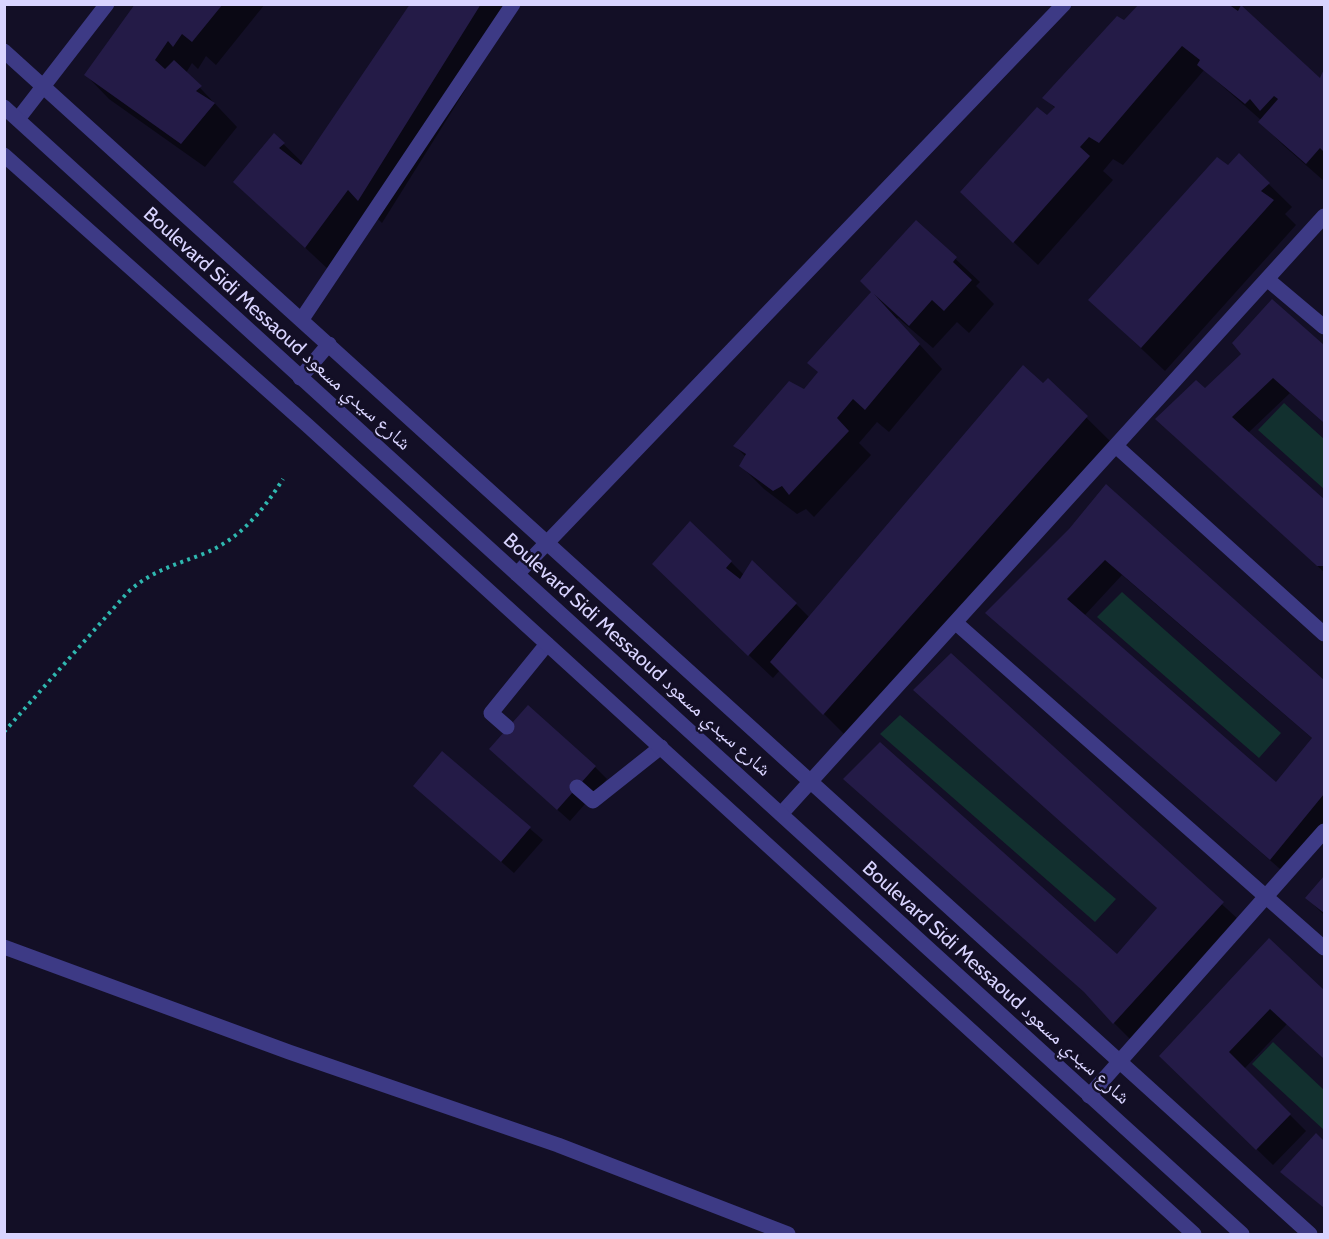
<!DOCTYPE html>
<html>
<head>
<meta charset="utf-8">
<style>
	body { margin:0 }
	#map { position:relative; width:1329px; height:1239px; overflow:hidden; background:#130f26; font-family:Cabin,sans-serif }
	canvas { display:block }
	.frame { position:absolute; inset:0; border:6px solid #d9d4ff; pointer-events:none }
</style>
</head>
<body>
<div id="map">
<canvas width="1329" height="1239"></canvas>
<div class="frame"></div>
</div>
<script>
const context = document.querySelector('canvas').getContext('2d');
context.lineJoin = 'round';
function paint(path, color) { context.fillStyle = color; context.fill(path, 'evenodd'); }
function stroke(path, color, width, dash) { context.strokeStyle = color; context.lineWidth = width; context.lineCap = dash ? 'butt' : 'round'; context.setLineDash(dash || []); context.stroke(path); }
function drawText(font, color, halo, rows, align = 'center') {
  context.font = font + ' Cabin,"Noto Naskh Arabic",sans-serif'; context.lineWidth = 5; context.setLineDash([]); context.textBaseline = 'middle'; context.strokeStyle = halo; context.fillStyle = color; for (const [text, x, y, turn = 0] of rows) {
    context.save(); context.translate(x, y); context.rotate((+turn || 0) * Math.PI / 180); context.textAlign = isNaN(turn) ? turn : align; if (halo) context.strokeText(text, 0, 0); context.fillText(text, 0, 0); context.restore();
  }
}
paint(new Path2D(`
	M 1284,403 L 1324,439 L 1324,489 L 1258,430 Z
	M 1122,592 L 1281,733 L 1259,758 L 1097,617 Z
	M 900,715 L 1116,899 L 1095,922 L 880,734 Z
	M 1273,1042 L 1324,1090 L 1324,1130 L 1252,1064 Z`), '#12302f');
paint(new Path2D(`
	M 137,4 L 265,4 L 216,65 L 206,56 L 198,69 L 192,63 L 186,73 L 237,127 L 205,167 L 109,99 L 86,75 Z
	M 405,4 L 519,4 L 382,223 L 372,213 L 329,270 L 235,182 L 274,135 L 304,164 L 410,8 Z
	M 1141,4 L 1243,4 L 1241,7 L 1321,81 L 1324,73 L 1324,181 L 1283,145 L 1260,122 L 1261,120 L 1204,70 L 1123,165 L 1113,159 L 1103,171 L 1113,180 L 1038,265 L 986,216 L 1047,117 L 1056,109 L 1045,98 Z
	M 1239,155 L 1292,207 L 1285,214 L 1296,225 L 1165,371 L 1090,300 Z
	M 916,222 L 980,282 L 976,286 L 994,304 L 969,333 L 957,322 L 933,348 L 898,318 L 896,319 L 942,369 L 889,432 L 877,422 L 859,443 L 871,455 L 814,517 L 806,509 L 797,514 L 764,489 L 741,466 L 746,457 L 735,446 L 804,391 L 819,373 Z
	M 1273,301 L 1324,347 L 1324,423 L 1290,393 L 1248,433 L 1324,501 L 1324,572 L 1173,435 L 1206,389 L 1243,354 Z
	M 1048,380 L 1110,441 L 847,737 L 780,670 L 773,678 L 677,587 L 731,562 L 744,575 L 796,604 L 810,618 Z
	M 1106,486 L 1324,682 L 1324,830 L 1287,875 L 1004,629 L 1070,530 ZM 1122,575 L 1313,739 L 1276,784 L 1084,616 Z
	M 951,655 L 1239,920 L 1130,1039 L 1114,1023 L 1117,956 L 1158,909 Z
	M 442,753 L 543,840 L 514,873 L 415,786 Z
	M 503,761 L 595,767 L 607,779 L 570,821 Z
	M 1324,879 L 1324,915 L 1307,898 Z
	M 1269,940 L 1324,992 L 1324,1059 L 1287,1024 L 1244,1069 L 1306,1131 L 1273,1165 L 1161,1056 Z
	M 1316,1135 L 1324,1143 L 1324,1208 L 1282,1172 Z`), '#0007');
paint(new Path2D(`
	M 135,4 L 223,4 L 192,42 L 182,34 L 173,47 L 168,41 L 155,60 L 165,69 L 174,60 L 202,86 L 196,91 L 215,103 L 181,144 L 84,75 Z
	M 410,4 L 481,4 L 358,201 L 348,190 L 305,248 L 233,182 L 274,133 L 285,143 L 279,148 L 301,165 Z
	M 1139,4 L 1228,4 L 1238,11 L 1241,5 L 1320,78 L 1324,69 L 1324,152 L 1320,148 L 1306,164 L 1258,122 L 1278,99 L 1274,96 L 1260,111 L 1250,99 L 1245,104 L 1197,65 L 1200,60 L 1182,46 L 1099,143 L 1089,137 L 1080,147 L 1090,156 L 1013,243 L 960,192 L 1037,107 L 1047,115 L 1055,107 L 1042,98 L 1117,16 L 1124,20 Z
	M 1239,153 L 1270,183 L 1261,191 L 1274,200 L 1141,348 L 1088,300 L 1217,157 L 1228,165 Z
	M 916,220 L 957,257 L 953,262 L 972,280 L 944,311 L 932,300 L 909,326 L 874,294 L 920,344 L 865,410 L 853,399 L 837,418 L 849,431 L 789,495 L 782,486 L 773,491 L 739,466 L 746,454 L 733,446 L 789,381 L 804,389 L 818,372 L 807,363 L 871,292 L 860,281 Z
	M 1272,299 L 1324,345 L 1324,423 L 1273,378 L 1232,417 L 1324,499 L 1324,566 L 1317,566 L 1155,419 L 1196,380 L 1205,388 L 1241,354 L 1232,343 Z
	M 1023,365 L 1043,383 L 1048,378 L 1088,416 L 823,715 L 770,662 Z
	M 1106,484 L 1324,680 L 1324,794 L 1270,860 L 985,613 L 1069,529 ZM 1105,560 L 1312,738 L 1276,782 L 1067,599 Z
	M 690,521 L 732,561 L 726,568 L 740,579 L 752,560 L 797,603 L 748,656 L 652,564 Z
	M 951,653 L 1224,902 L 1113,1024 L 1084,992 L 843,779 L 880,742 L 1117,954 L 1157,908 L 913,690 Z
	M 528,705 L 596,766 L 557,810 L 489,749 Z
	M 442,751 L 531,827 L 501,862 L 413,786 Z
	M 1324,876 L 1324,913 L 1305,898 Z
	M 1269,938 L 1324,990 L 1324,1059 L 1270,1009 L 1229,1052 L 1291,1114 L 1256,1150 L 1159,1056 Z
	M 1316,1133 L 1324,1141 L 1324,1208 L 1280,1172 Z`), '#241b47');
stroke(new Path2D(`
	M 4,732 L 128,592 C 151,571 175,565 203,554 C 240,539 262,512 283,479`), '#2fb8b0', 4, [3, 4.5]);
stroke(new Path2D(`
	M 507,727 L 491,713 L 547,644
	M 577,787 L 593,801 L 661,747`), '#3d3a85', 15);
stroke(new Path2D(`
	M 4,51 L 1310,1234
	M 18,119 L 107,4
	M 1267,279 L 1324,327
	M 302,319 L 513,4
	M 300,378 L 329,344
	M 1117,447 L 1324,634
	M 517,574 L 1064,4
	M 956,623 L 1324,948
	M 781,814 L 1324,216
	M 4,947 L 289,1052 L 558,1145 L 788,1234
	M 1089,1096 L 1324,831`), '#3d3a85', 15);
stroke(new Path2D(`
	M 4,107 L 1242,1234
	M 4,155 L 307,425 L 1194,1234`), '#3d3a85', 15);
drawText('20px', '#d9d4ff', '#130f26', [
	["Boulevard Sidi Messaoud شارع سيدي مسعود",277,329,42],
	["Boulevard Sidi Messaoud شارع سيدي مسعود",637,655,42],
	["Boulevard Sidi Messaoud شارع سيدي مسعود",996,983,42]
]);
</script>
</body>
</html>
